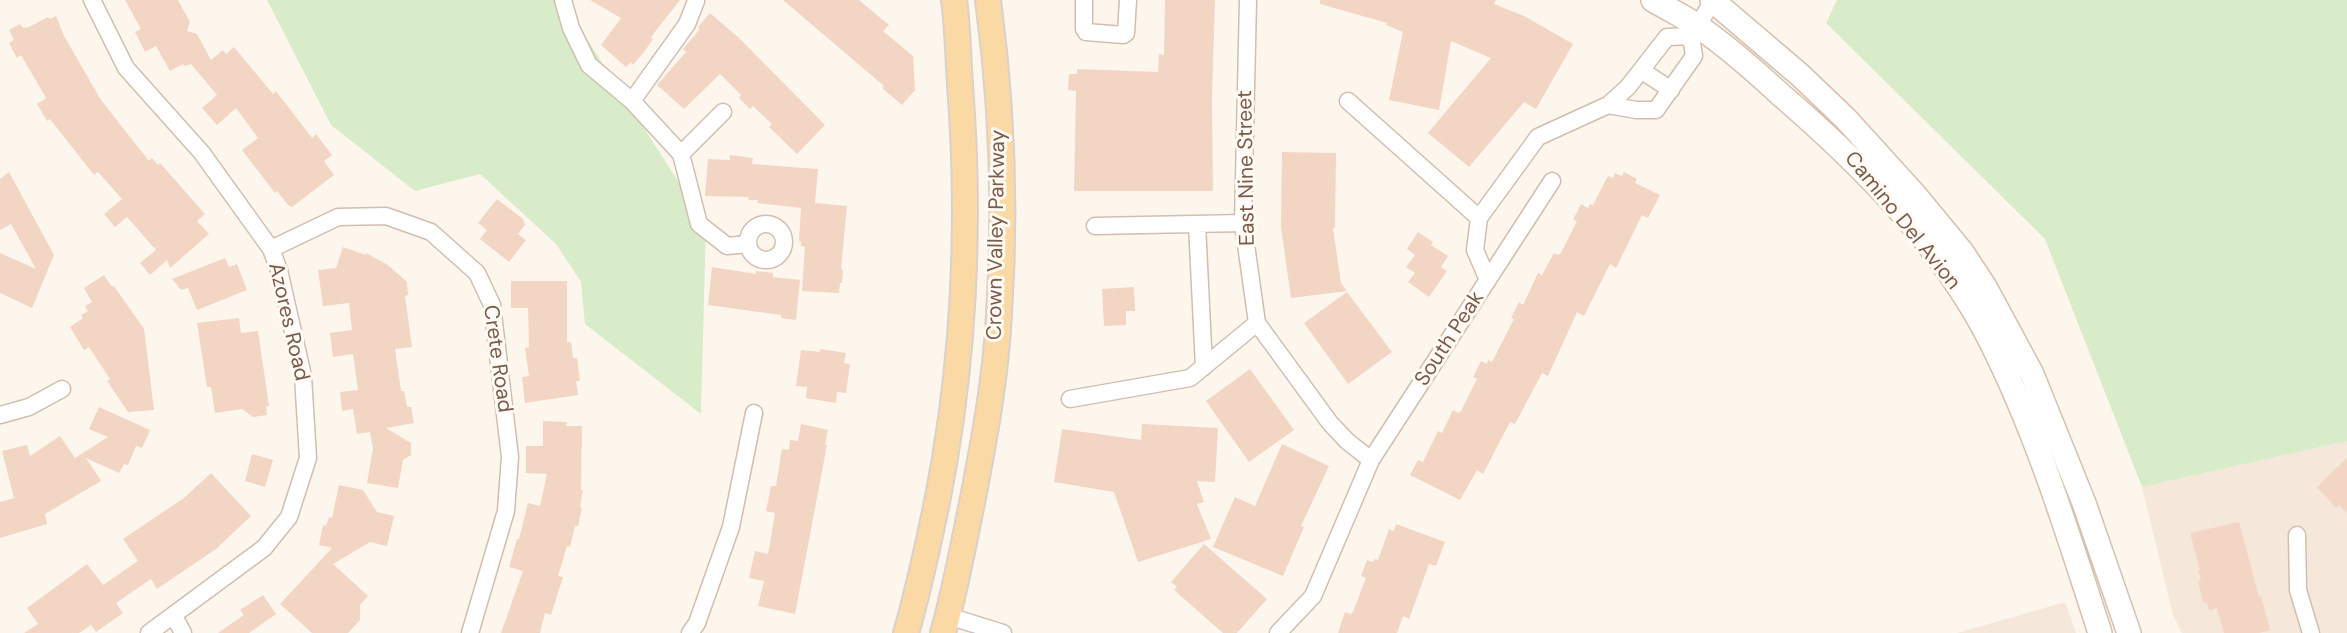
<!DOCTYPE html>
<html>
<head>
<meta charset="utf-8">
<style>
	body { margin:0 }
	canvas { display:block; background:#fdf6ec }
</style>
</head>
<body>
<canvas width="2347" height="633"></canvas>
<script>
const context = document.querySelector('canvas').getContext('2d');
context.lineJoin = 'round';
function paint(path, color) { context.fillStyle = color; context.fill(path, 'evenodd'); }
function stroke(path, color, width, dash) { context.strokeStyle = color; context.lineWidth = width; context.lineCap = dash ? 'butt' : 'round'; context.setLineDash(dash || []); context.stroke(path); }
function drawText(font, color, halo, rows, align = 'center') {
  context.font = font + ' "DM Sans",sans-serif'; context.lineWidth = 6; context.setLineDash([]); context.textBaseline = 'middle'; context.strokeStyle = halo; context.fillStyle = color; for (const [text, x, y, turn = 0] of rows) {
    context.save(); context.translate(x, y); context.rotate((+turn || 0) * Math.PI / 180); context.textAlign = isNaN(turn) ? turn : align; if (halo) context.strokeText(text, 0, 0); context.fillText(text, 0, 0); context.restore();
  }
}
paint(new Path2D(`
	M 2347,441 L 2347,633 L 2182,633 L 2173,615 L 2142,487 Z
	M 2065,602 L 2076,633 L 1957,633 Z`), '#f5e8da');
paint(new Path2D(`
	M 267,0 L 562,0 L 706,225 L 701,414 L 585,324 L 581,282 L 556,244 L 480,174 L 415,191 L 331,125 Z
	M 1837,0 L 2347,0 L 2347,441 L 2142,487 L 2045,239 L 1826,23 Z`), '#d8ecc9');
paint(new Path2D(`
	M 125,0 L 178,0 L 190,22 L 187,31 L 197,34 L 211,60 L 223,50 L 226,54 L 234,47 L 273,94 L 276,91 L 312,138 L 316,134 L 332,155 L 324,161 L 334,175 L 292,207 L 288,205 L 277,191 L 275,193 L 242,150 L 258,138 L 236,108 L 217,125 L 202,108 L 217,95 L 191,64 L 184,66 L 183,64 L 170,71 L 156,46 L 145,52 L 135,32 L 141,29 Z
	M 590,0 L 680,0 L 654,33 L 651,38 L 653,39 L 644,52 L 633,65 L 631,62 L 626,67 L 601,45 L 621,18 Z
	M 783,0 L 859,0 L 889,25 L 883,31 L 913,56 L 915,90 L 902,105 L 882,88 L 884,86 Z
	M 1165,0 L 1215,0 L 1212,99 L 1213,191 L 1074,191 L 1076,91 L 1068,90 L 1069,74 L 1077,74 L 1077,69 L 1158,72 L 1159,54 L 1164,55 Z
	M 1320,0 L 1496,0 L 1494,4 L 1524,16 L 1573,44 L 1536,109 L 1524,102 L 1469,167 L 1428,133 L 1491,58 L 1451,41 L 1439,110 L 1389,100 L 1403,32 L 1386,25 L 1387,23 L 1320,4 Z
	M 710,13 L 739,38 L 825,125 L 797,154 L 769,127 L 772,124 L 753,106 L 750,109 L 739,98 L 741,95 L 720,74 L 684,109 L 657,85 L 686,52 L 683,49 L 700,29 L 698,27 Z
	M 56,16 L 64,36 L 101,100 L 149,161 L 152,158 L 158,165 L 160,163 L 205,214 L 197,221 L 209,234 L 170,268 L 167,260 L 150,275 L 140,263 L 156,250 L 127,217 L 115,227 L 104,214 L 122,199 L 98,172 L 94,175 L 50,119 L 47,121 L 37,104 L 46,98 L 21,55 L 17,58 L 9,43 L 14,40 L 9,30 L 20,24 L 23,28 L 29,27 L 48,17 L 50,19 Z
	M 1282,152 L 1336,153 L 1335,228 L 1333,228 L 1341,283 L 1347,291 L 1291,298 L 1281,227 Z
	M 730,155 L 753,158 L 752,164 L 818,169 L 815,203 L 847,206 L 841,269 L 843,270 L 842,283 L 840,283 L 839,293 L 802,291 L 805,247 L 801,246 L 801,241 L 799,241 L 801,208 L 757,203 L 758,200 L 748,200 L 749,197 L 705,196 L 708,159 L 730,160 Z
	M 9,172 L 54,255 L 32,308 L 0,293 L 0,253 L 36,269 L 11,224 L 0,230 L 0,179 Z
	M 1624,172 L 1637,179 L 1635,183 L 1660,195 L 1648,218 L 1642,215 L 1616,268 L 1610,264 L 1584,316 L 1577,312 L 1548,376 L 1542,373 L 1515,424 L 1510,422 L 1483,474 L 1477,470 L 1460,500 L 1410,475 L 1418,460 L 1423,462 L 1438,431 L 1442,433 L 1453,410 L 1458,413 L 1461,411 L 1477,379 L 1473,377 L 1481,361 L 1487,364 L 1488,360 L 1492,362 L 1514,319 L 1511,318 L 1519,302 L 1523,305 L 1538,273 L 1542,275 L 1554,253 L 1558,255 L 1561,253 L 1577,221 L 1573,220 L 1581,204 L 1588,208 L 1590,204 L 1593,205 L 1608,176 L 1613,178 L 1615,173 L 1622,176 Z
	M 497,199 L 523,219 L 525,225 L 518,234 L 526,240 L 509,262 L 480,239 L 487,230 L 478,223 Z
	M 1418,232 L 1433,242 L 1431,245 L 1448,256 L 1441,267 L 1447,271 L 1429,297 L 1408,282 L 1415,273 L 1406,267 L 1415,255 L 1407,249 Z
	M 343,247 L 366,255 L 366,253 L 388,265 L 407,282 L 408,295 L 405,296 L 412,347 L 395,349 L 401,391 L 404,391 L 407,407 L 411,407 L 414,423 L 386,428 L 411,443 L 411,455 L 403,460 L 398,488 L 367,483 L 373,448 L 370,432 L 357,434 L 353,409 L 342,411 L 340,392 L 358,390 L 353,354 L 333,357 L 330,333 L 352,330 L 349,303 L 323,306 L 318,270 L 336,268 Z
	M 225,258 L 229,267 L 237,264 L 247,290 L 197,310 L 188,288 L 181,290 L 172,279 Z
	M 712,267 L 756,274 L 756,271 L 773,273 L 773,277 L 800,280 L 796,320 L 781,318 L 781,315 L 708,305 Z
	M 104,275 L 112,287 L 114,286 L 144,329 L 154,410 L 128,412 L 107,381 L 110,379 L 89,347 L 84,350 L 70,327 L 83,318 L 81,315 L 88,311 L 85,306 L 92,302 L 84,288 Z
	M 511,281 L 567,281 L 567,342 L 571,342 L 573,358 L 577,358 L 580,381 L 576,381 L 578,395 L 525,403 L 522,377 L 529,376 L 525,348 L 529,347 L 528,308 L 511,308 Z
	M 1134,287 L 1135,311 L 1126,311 L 1126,325 L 1104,326 L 1102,289 Z
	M 1347,292 L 1392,352 L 1348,384 L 1304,323 Z
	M 239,318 L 241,333 L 258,331 L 269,406 L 266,406 L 267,415 L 253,417 L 242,409 L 215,413 L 211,387 L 207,387 L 197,323 Z
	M 820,349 L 846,353 L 844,363 L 850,364 L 846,393 L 837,392 L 836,403 L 806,398 L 807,387 L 796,386 L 801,350 L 820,352 Z
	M 1250,369 L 1294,430 L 1249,462 L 1206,401 Z
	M 99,407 L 150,430 L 142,448 L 136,446 L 128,465 L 124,464 L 119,473 L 86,458 L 101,481 L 45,514 L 47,524 L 0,538 L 0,502 L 14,498 L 2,451 L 27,445 L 30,456 L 60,436 L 75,458 L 108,437 L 89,429 Z
	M 543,421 L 567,422 L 566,426 L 582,426 L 581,490 L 583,490 L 580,507 L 582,508 L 578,526 L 575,526 L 570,547 L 567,546 L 558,576 L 563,577 L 551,615 L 545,613 L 540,633 L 501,633 L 523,571 L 509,567 L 517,539 L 519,539 L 528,503 L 540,506 L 547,474 L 526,473 L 526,446 L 543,446 Z
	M 801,424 L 828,430 L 825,445 L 827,445 L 795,614 L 758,606 L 764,581 L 749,578 L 755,551 L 768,554 L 775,513 L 766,511 L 771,486 L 776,486 L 782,449 L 789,450 L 790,440 L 798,441 Z
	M 1142,424 L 1218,428 L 1215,482 L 1197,481 L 1204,502 L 1197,504 L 1211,539 L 1138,562 L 1114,492 L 1054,482 L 1062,429 L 1141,440 Z
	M 1282,444 L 1329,466 L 1301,526 L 1304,527 L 1283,576 L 1213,547 L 1235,497 L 1255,506 Z
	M 252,454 L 273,460 L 265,487 L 245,481 Z
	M 2347,458 L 2347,513 L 2339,505 L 2336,508 L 2317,487 Z
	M 211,473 L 251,516 L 216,549 L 157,589 L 151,579 L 116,603 L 123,613 L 96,632 L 91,625 L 79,633 L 24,633 L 38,624 L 27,608 L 87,564 L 103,585 L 138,561 L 123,539 L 184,498 Z
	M 339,485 L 363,490 L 377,512 L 394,516 L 387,546 L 370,542 L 333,564 L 368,596 L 360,605 L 360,620 L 348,633 L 312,633 L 280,604 L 332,548 L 319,545 L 323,525 L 326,526 L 329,517 L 332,518 Z
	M 2239,522 L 2259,597 L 2261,596 L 2270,630 L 2259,633 L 2224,633 L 2217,608 L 2209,610 L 2207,603 L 2203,602 L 2198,582 L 2201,579 L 2198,571 L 2200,570 L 2190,533 Z
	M 1396,524 L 1445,542 L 1436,566 L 1429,564 L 1409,619 L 1403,616 L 1397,633 L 1338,633 L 1345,612 L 1351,614 L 1353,612 L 1366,578 L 1361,576 L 1367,560 L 1373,562 L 1375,559 L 1378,560 L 1389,529 L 1394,531 Z
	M 1204,544 L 1267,599 L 1237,633 L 1223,633 L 1174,590 L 1177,587 L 1171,582 Z
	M 263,595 L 276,614 L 249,633 L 218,633 L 244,615 L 240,610 Z`), '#f3d5c3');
const minor = new Path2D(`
	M 92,0 L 126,68 L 202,153 L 271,249 L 279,270 L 303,376 L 308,458 L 289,517 L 264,548 L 149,633
	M 563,0 L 571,28 L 589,65 L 632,101 L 681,154 L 699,224 L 727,246 L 748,244
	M 1084,0 L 1084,29 L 1086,32 L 1123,35 L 1126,33 L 1128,0
	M 1248,0 L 1243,223 L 1257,323 L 1330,423 L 1347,441 L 1371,460
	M 1641,70 L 1671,90
	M 632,101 L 687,24 L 696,1
	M 1348,101 L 1479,218
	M 1608,105 L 1636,110 L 1656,110 L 1694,56 L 1691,36
	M 681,154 L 723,112
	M 1197,224 L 1204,367
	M748 242a18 18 0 1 1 36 0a18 18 0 1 1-36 0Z
	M 1095,226 L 1243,223
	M 271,249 L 338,217 L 386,216 L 431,232 L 477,273 L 492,305 L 510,457 L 506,511 L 470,633
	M 1488,280 L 1475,250 L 1479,218 L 1538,137 L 1608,105 L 1628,87 L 1667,37 L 1691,36 L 1713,1
	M 1070,399 L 1190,378 L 1257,323
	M 0,415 L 29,407 L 62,389
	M 2297,535 L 2298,590 L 2311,633
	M 174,616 L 183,633
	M 948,616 L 1003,633
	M 690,633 L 697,623 L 731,527 L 754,413
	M 1278,633 L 1313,596 L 1371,460 L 1552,181`);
const secondary = new Path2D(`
	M 1653,0 C 1668,9 1685,17 1699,27 C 1728,47 1755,71 1781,95 C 1861,164 1941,244 1990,340 C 2037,433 2068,534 2100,633
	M 1712,0 L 1800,75 L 1846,119 L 1915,195 L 1962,252 L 1985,287 L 2032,374 L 2084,503 L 2129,633`);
const primary = new Path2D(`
	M 906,633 C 915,603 922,571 929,540 C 963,389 972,239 960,85 C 958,57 958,28 954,0
	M 943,633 C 955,591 963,547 972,503 C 984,441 996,377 999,314 C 1006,209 1002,104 988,0`);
stroke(minor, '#d1beb0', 19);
stroke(secondary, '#d6c0b0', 26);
stroke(primary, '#dad1cd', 28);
stroke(minor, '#fff', 16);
stroke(secondary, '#fff', 23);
stroke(primary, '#fbd9a5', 24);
drawText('21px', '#7a5c4d', '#fffaf3', [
	["East Nine Street",1247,168,-91],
	["Camino Del Avion",1902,221,51],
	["Crown Valley Parkway",997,235,-89],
	["Azores Road",288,322,77],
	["South Peak",1450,339,-57],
	["Crete Road",497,359,82]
]);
</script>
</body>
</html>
